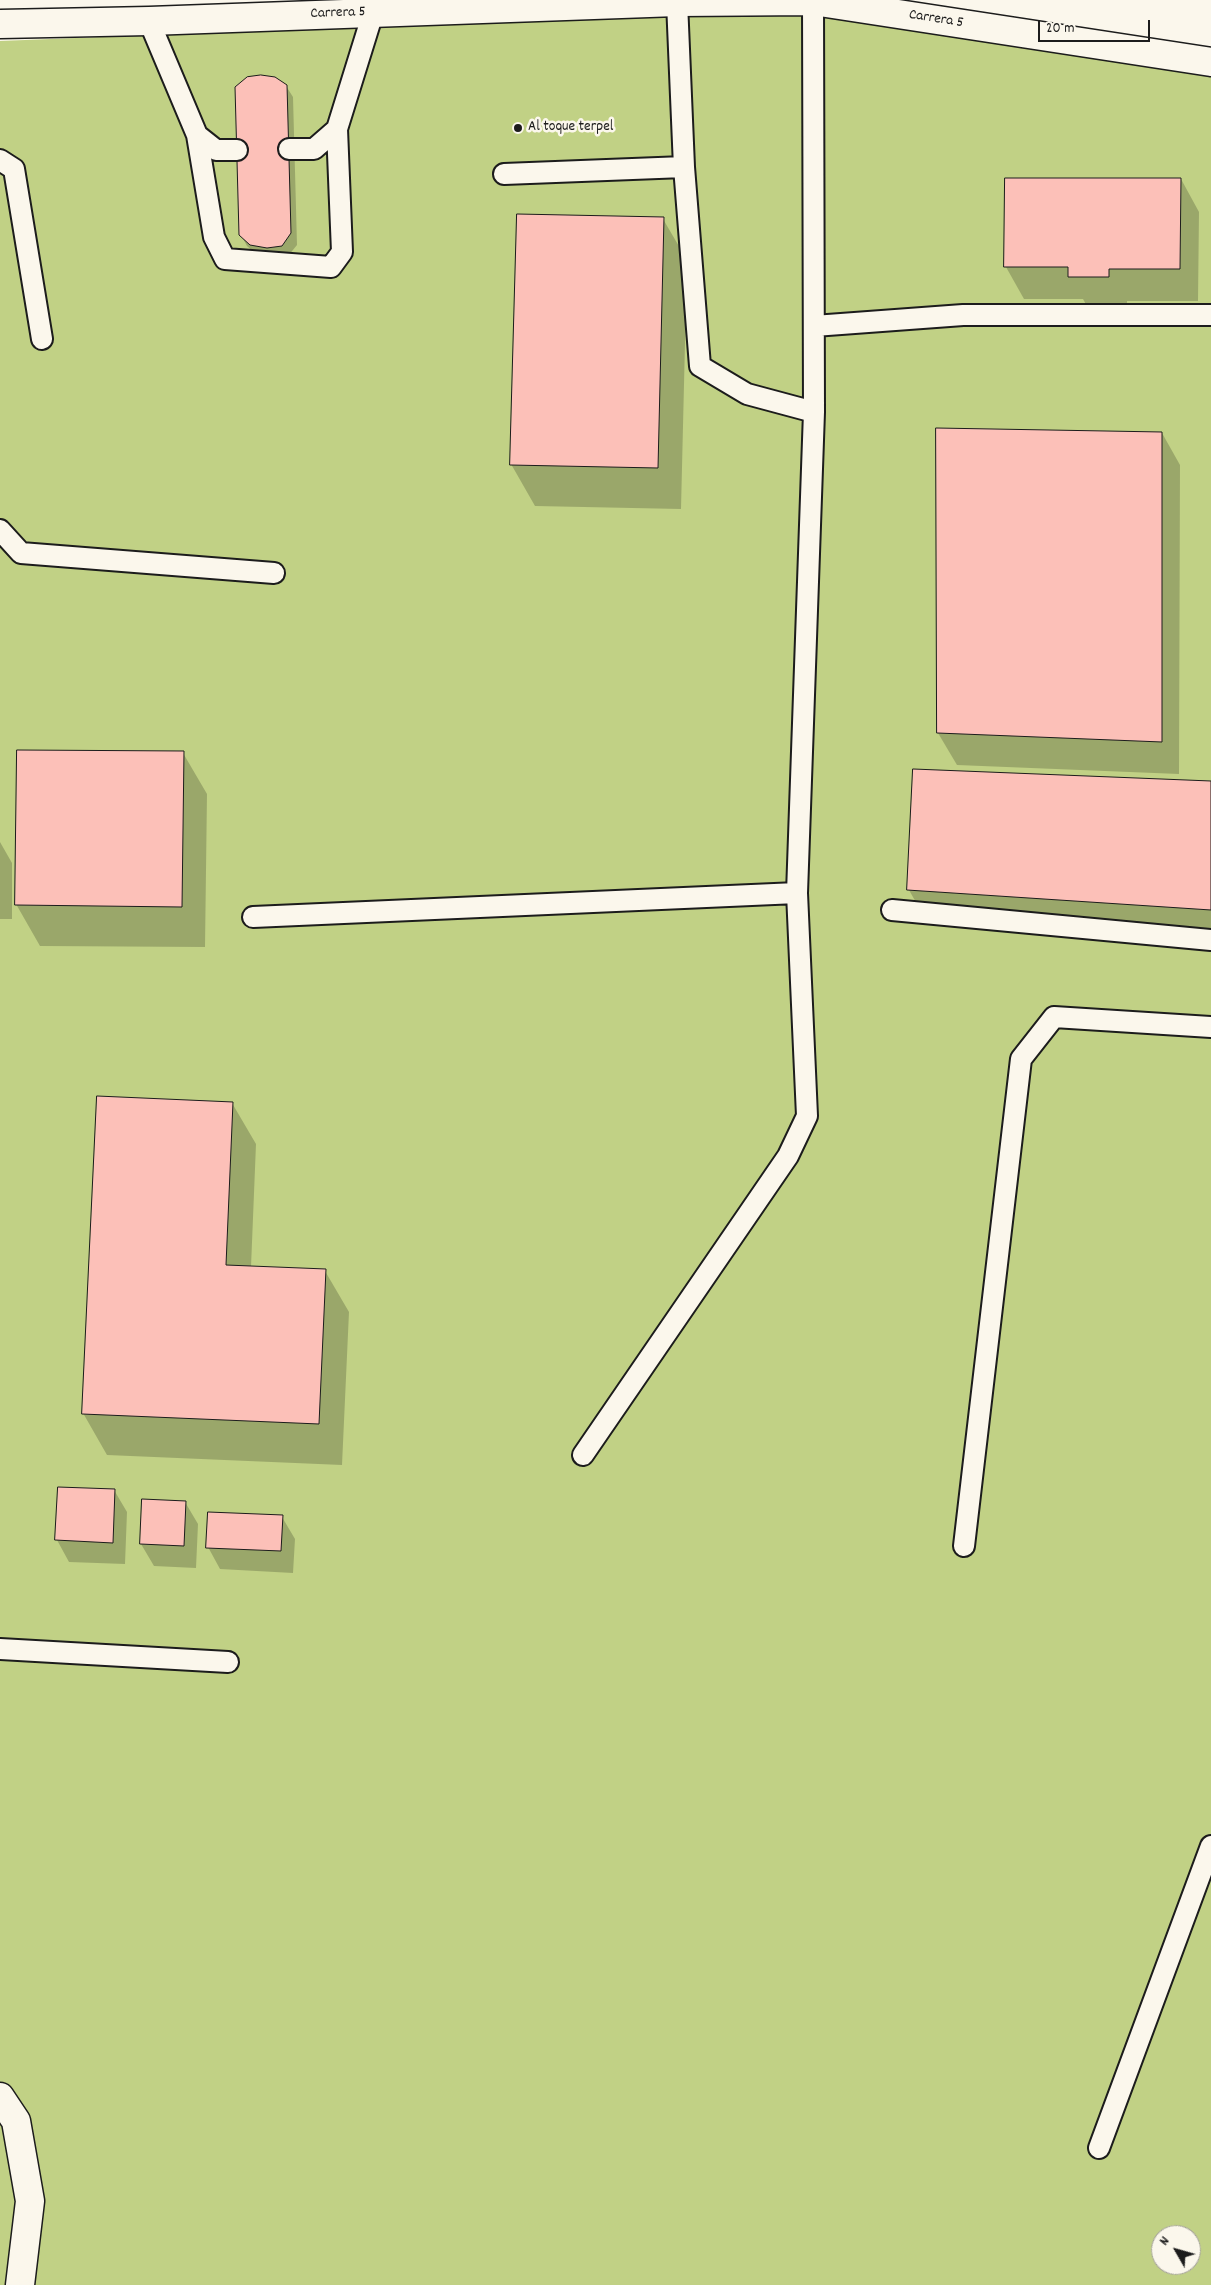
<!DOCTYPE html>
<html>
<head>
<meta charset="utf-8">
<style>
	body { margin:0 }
	#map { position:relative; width:1211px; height:2285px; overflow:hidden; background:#fbf7ec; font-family:Dekko,sans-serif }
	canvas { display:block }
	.north { position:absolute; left:1151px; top:2225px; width:50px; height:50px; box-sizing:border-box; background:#fbf7ec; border:1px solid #a29f99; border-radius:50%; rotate:308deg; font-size:14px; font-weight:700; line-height:20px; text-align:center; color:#1c1c1c }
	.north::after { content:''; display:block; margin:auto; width:18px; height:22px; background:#1c1c1c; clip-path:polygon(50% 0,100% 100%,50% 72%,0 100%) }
	.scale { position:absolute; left:1038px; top:20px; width:112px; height:22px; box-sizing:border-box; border:2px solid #1c1c1c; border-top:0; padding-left:6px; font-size:15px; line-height:18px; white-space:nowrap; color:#1c1c1c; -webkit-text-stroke:4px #fbf7ec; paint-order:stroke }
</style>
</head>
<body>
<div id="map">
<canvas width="1211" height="2285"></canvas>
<div class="north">N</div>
<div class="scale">20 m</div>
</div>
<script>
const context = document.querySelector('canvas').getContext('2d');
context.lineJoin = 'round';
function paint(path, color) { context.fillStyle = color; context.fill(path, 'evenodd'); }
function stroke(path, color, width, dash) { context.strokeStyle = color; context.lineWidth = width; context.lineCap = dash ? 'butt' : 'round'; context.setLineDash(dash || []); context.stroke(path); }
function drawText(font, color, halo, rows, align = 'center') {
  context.font = font + ' Dekko,sans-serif'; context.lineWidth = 5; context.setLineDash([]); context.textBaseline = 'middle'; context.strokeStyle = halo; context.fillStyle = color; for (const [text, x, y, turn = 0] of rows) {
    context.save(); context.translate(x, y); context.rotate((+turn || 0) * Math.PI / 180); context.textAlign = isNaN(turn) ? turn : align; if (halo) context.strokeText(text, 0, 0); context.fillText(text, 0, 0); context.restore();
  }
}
paint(new Path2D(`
	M 681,14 L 816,14 L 1211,75 L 1211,2285 L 0,2285 L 0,41 ZM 1161,2235 L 1191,2235 L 1191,2265 L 1161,2265 Z`), '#c1d185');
paint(new Path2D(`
	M 286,86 L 293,97 L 297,245 L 288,256 L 258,256 L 247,246 L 241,235 Z
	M 1181,179 L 1199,212 L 1198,301 L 1127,301 L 1127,309 L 1088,308 L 1083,299 L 1024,299 L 1006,267 Z
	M 663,219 L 687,260 L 681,509 L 535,506 L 511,464 Z
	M 937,429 L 1162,433 L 1180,465 L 1179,774 L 957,765 L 938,733 Z
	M 183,753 L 207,794 L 205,947 L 40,946 L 16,904 Z
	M 1211,782 L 1211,940 L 927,922 L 909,890 Z
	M 0,842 L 12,863 L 12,919 L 0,919 Z
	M 232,1103 L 256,1144 L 251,1267 L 325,1271 L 349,1312 L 342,1465 L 107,1455 L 83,1413 Z
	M 59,1488 L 114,1490 L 127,1512 L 125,1564 L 69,1562 L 57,1540 Z
	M 185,1502 L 198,1524 L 196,1568 L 154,1566 L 141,1544 Z
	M 282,1517 L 295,1539 L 293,1573 L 220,1569 L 208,1547 Z`), '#0003');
const building = new Path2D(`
	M 261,75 L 275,77 L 287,85 L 291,233 L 282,246 L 267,248 L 250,245 L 239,235 L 235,87 L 247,77 Z
	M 1005,178 L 1181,178 L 1180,269 L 1109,269 L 1109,277 L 1068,277 L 1068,267 L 1004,267 Z
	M 517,214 L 664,217 L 658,468 L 510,465 Z
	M 936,428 L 1162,432 L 1162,742 L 937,733 Z
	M 17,750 L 184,751 L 182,907 L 15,905 Z
	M 913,769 L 1211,781 L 1211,910 L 907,890 Z
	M 97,1096 L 233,1102 L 226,1265 L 326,1269 L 319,1424 L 82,1414 Z
	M 58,1487 L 115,1489 L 113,1543 L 55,1540 Z
	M 142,1499 L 186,1501 L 184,1546 L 140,1544 Z
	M 208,1512 L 283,1515 L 281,1551 L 206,1548 Z`);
paint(building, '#fcc0b8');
stroke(building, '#1c1c1c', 1);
const service = new Path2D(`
	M 677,2 L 684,167 L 700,366 L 747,394 L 814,412
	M 149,21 L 197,135 L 216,150 L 237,150
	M 197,135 L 214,237 L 225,259 L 331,267 L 342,252 L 337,129
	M 289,149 L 314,149 L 337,129 L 373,13
	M 0,160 L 14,169 L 42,339
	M 504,174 L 684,167
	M 814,326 L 963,315 L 1211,315
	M 0,530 L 21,553 L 274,573
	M 892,910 L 1211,940
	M 253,917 L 797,893 L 814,412 L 813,1
	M 583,1455 L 788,1156 L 807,1116 L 797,893
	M 964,1546 L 1021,1059 L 1054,1017 L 1211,1027
	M 0,1649 L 228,1662
	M 1099,2148 L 1211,1846`);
const minor = new Path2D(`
	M 0,2097 L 16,2121 L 30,2201 L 20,2285`);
const secondary = new Path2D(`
	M 0,24 L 149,21 L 677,2 L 813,1 L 1211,62`);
stroke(service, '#1c1c1c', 24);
stroke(minor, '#1c1c1c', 31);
stroke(secondary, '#1c1c1c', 31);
stroke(service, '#fbf7ec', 20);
stroke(minor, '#fbf7ec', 28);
stroke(secondary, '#fbf7ec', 28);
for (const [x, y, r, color] of [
	[518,128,5,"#1c1c1c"]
]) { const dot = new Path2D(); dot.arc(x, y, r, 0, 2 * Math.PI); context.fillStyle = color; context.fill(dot); stroke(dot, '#fbf7ec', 2); }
drawText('15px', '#1c1c1c', '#fbf7ec', [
	["Carrera 5",338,14,-2],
	["Carrera 5",936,20,9]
]);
drawText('15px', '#1c1c1c', '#fbf7ec', [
	["Al toque terpel",528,128]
], 'left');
</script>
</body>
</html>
